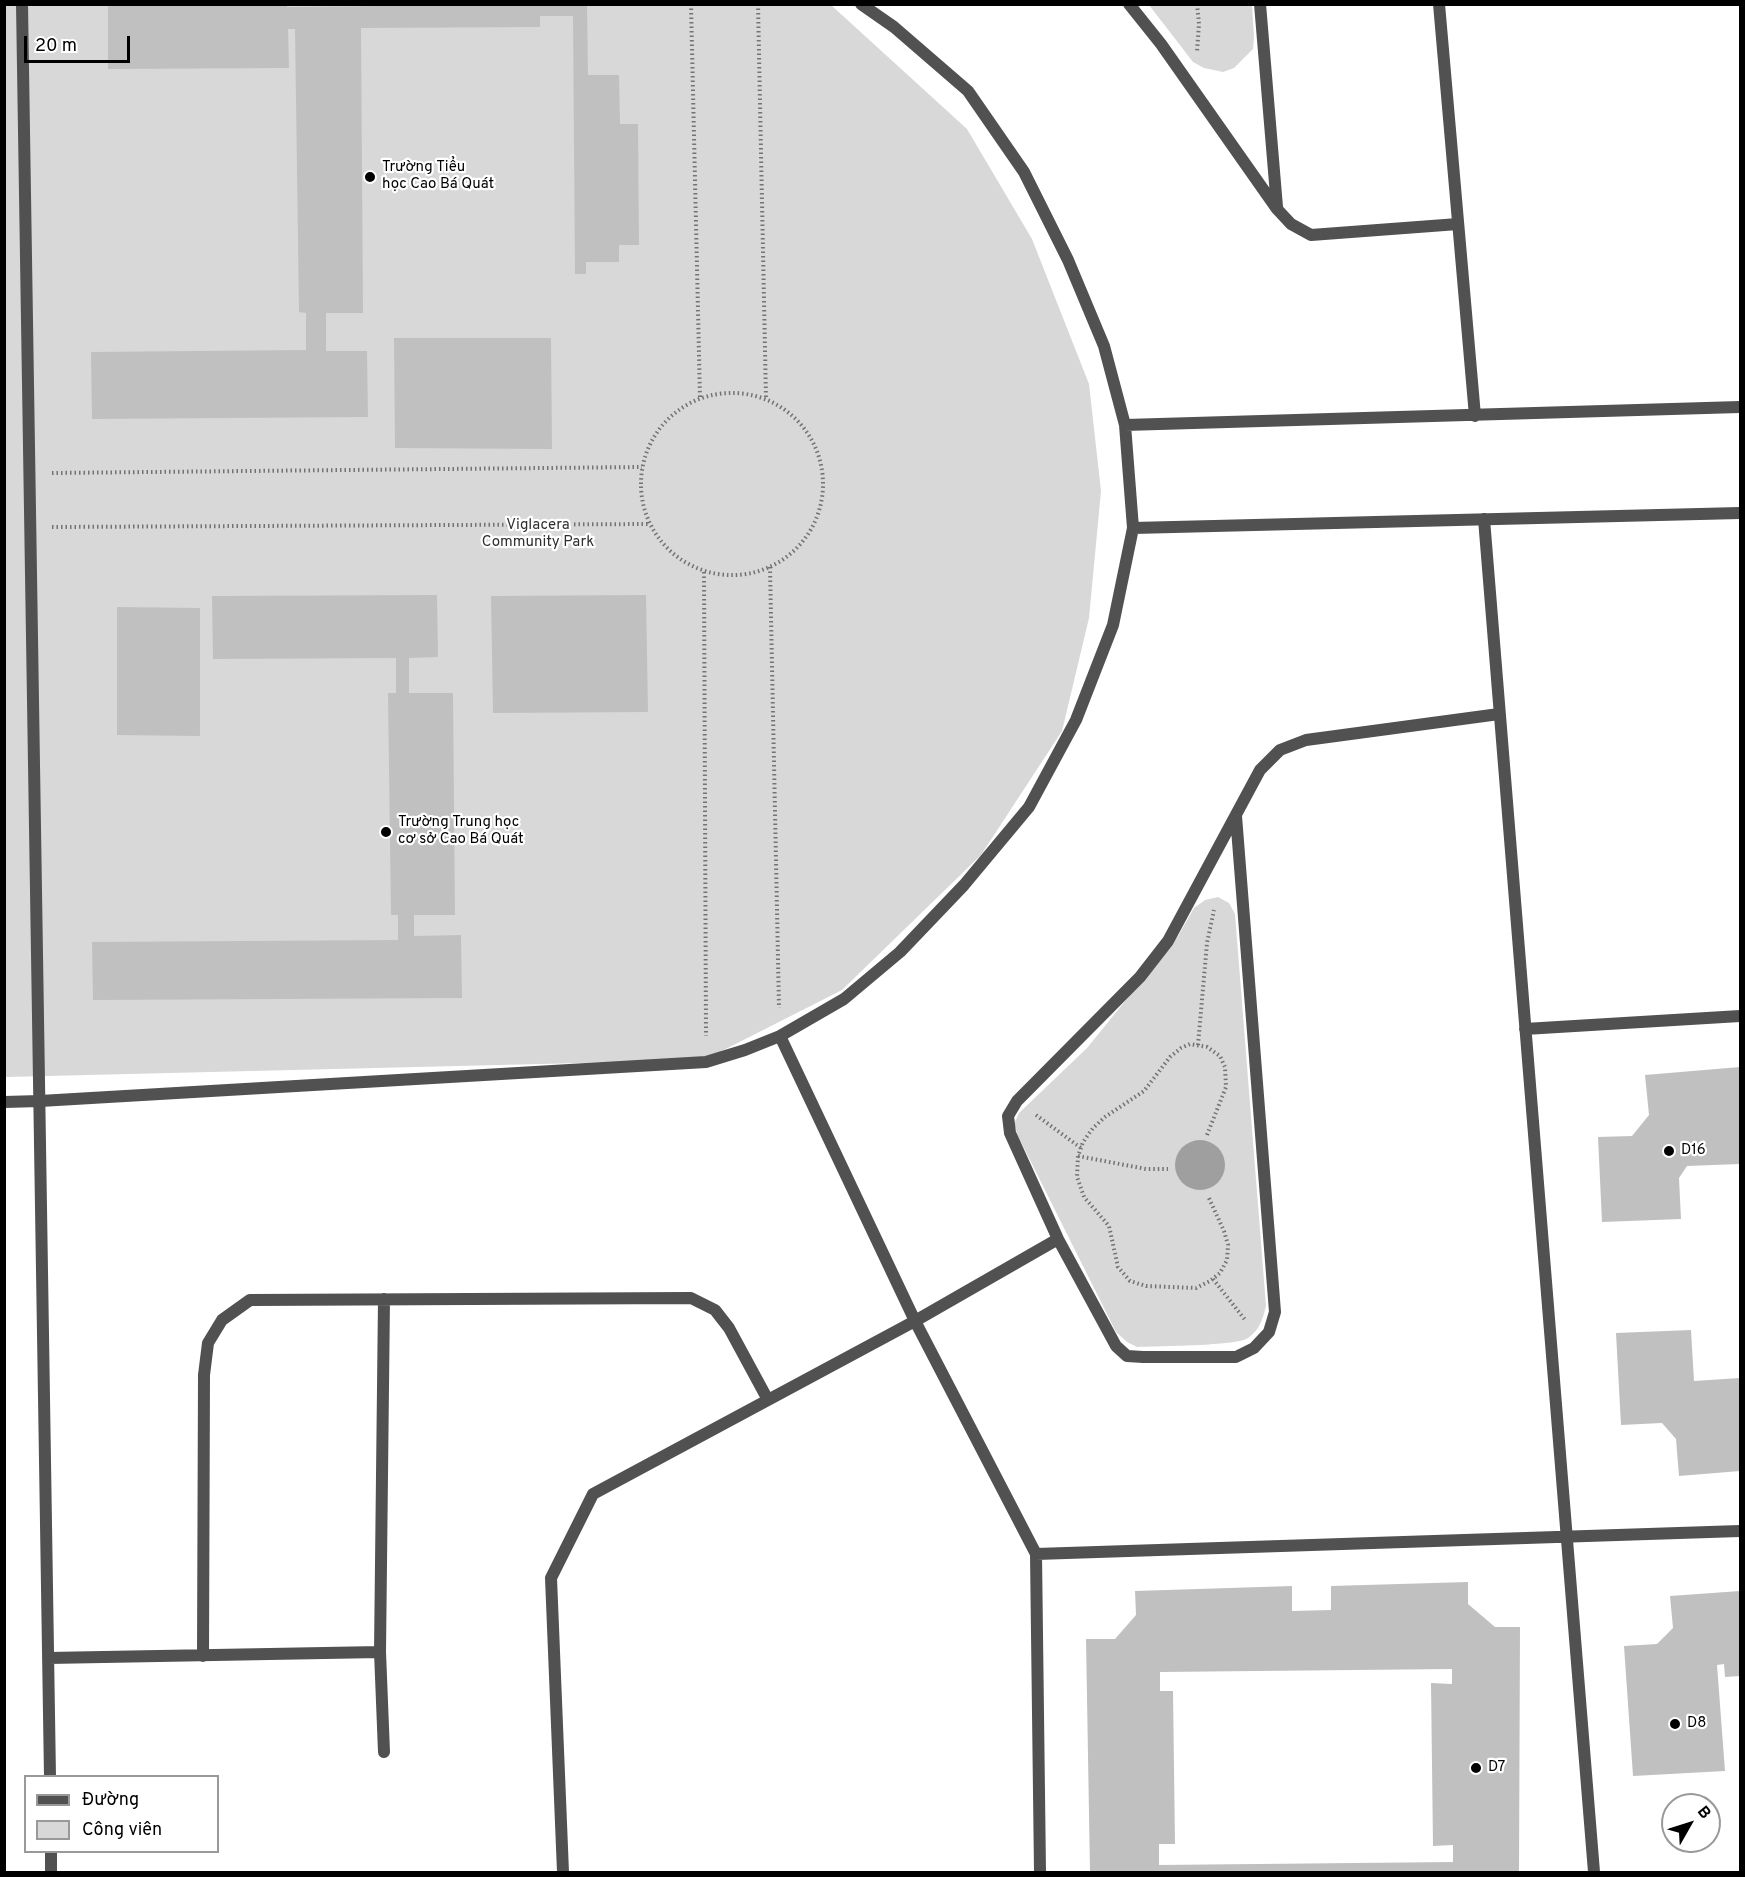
<!DOCTYPE html>
<html>
<head>
<meta charset="utf-8">
<style>
	body { margin:0 }
	#map { position:relative; width:1745px; height:1877px; overflow:hidden; background:#fff; font-family:Overpass,sans-serif }
	canvas { display:block }
	.frame { position:absolute; inset:0; border:6px solid #000; pointer-events:none }
	.legend { position:absolute; left:24px; top:1775px; width:195px; height:78px; box-sizing:border-box; background:#fff; border:2px solid #999; margin:0; padding:8px 10px; list-style:none; font-size:18px; color:#000 }
	.legend li { display:flex; align-items:center; gap:12px; height:30px }
	.legend b { width:30px; border:2px solid #999 }
	.north { position:absolute; left:1661px; top:1793px; width:60px; height:60px; box-sizing:border-box; background:#fff; border:2px solid #999; border-radius:50%; rotate:51deg; font-size:16px; font-weight:700; line-height:24px; text-align:center; color:#000 }
	.north::after { content:''; display:block; margin:auto; width:21px; height:27px; background:#000; clip-path:polygon(50% 0,100% 100%,50% 72%,0 100%) }
	.scale { position:absolute; left:24px; top:36px; width:106px; height:27px; box-sizing:border-box; border:3px solid #000; border-top:0; padding-left:8px; font-size:18px; line-height:21px; white-space:nowrap; color:#000; -webkit-text-stroke:4px #fff; paint-order:stroke }
</style>
</head>
<body>
<div id="map">
<canvas width="1745" height="1877"></canvas>
<div class="frame"></div>
<ul class="legend">
<li><b style="height:8px;background:#515151"></b>Đường</li>
<li><b style="height:16px;background:#d8d8d8"></b>Công viên</li>
</ul>
<div class="north">B</div>
<div class="scale">20 m</div>
</div>
<script>
const context = document.querySelector('canvas').getContext('2d');
context.lineJoin = 'round';
function paint(path, color) { context.fillStyle = color; context.fill(path, 'evenodd'); }
function stroke(path, color, width, dash) { context.strokeStyle = color; context.lineWidth = width; context.lineCap = dash ? 'butt' : 'round'; context.setLineDash(dash || []); context.stroke(path); }
function drawText(font, color, halo, rows, align = 'center') {
  context.font = font + ' Overpass,sans-serif'; context.lineWidth = 4.5; context.setLineDash([]); context.textBaseline = 'middle'; context.strokeStyle = halo; context.fillStyle = color; for (const [text, x, y, turn = 0] of rows) {
    context.save(); context.translate(x, y); context.rotate((+turn || 0) * Math.PI / 180); context.textAlign = isNaN(turn) ? turn : align; if (halo) context.strokeText(text, 0, 0); context.fillText(text, 0, 0); context.restore();
  }
}
paint(new Path2D(`
	M 4,5 L 831,5 L 967,129 L 1032,239 L 1089,384 L 1101,491 L 1089,618 L 1062,731 L 981,855 L 842,990 L 704,1060 L 5,1077 Z
	M 1149,5 L 1252,5 L 1254,37 L 1253,49 L 1234,68 L 1223,72 L 1204,68 L 1193,62 Z
	M 1218,897 L 1229,903 L 1235,914 L 1266,1306 C 1263,1318 1260,1330 1248,1338 C 1237,1346 1156,1346 1137,1347 L 1127,1342 L 1116,1332 L 1018,1136 L 1014,1124 L 1019,1113 L 1087,1048 L 1178,936 L 1194,908 L 1205,900 Z`), '#d8d8d8');
paint(new Path2D(`
	M1175 1165a25 25 0 1 1 50 0a25 25 0 1 1-50 0Z`), '#9f9f9f');
paint(new Path2D(`
	M 108,4 L 287,4 L 287,7 L 375,6 L 375,4 L 587,4 L 588,75 L 619,75 L 620,124 L 638,124 L 639,245 L 619,245 L 619,262 L 586,262 L 586,274 L 575,274 L 573,16 L 540,16 L 540,27 L 361,28 L 363,313 L 326,313 L 326,351 L 367,351 L 368,417 L 92,419 L 91,352 L 306,350 L 306,313 L 299,312 L 295,29 L 288,29 L 289,68 L 108,69 Z
	M 394,338 L 551,338 L 552,449 L 395,448 Z
	M 437,595 L 438,657 L 409,658 L 409,693 L 453,693 L 455,915 L 414,915 L 414,936 L 461,935 L 462,998 L 93,1000 L 92,942 L 398,940 L 398,915 L 391,915 L 388,693 L 396,693 L 396,658 L 213,659 L 212,596 Z
	M 646,595 L 648,712 L 493,713 L 491,596 Z
	M 117,607 L 200,608 L 200,736 L 117,735 Z
	M 1740,1067 L 1740,1164 L 1687,1166 L 1679,1178 L 1681,1219 L 1602,1222 L 1598,1137 L 1632,1136 L 1649,1115 L 1645,1075 Z
	M 1691,1330 L 1694,1381 L 1740,1378 L 1740,1471 L 1679,1476 L 1676,1439 L 1662,1423 L 1621,1425 L 1616,1333 Z
	M 1468,1582 L 1468,1604 L 1495,1627 L 1520,1627 L 1519,1872 L 1090,1872 L 1086,1639 L 1115,1639 L 1136,1615 L 1135,1591 L 1292,1586 L 1292,1611 L 1331,1610 L 1331,1586 ZM 1452,1669 L 1452,1684 L 1431,1683 L 1433,1846 L 1453,1845 L 1453,1862 L 1159,1865 L 1159,1844 L 1175,1844 L 1173,1691 L 1160,1691 L 1160,1672 Z
	M 1740,1591 L 1740,1676 L 1725,1677 L 1724,1664 L 1717,1665 L 1725,1771 L 1633,1776 L 1624,1646 L 1657,1644 L 1673,1628 L 1670,1596 Z`), '#c0c0c0');
stroke(new Path2D(`
	M 691,4 L 700,399
	M 758,4 L 766,399
	M 1197,4 L 1199,24 L 1197,52
	M641 484a91 91 0 1 1 182 0a91 91 0 1 1-182 0Z
	M 52,473 L 642,467
	M 52,527 L 650,524
	M 770,567 L 779,1008
	M 704,572 L 706,1036
	M 1198,1045 L 1207,943 L 1214,910
	M 1036,1115 L 1081,1148
	M 1207,1135 L 1226,1087 L 1225,1067 L 1220,1056 L 1207,1047 L 1190,1044 L 1181,1048 L 1170,1057 L 1144,1091 L 1105,1117 L 1093,1128 L 1083,1142 L 1078,1156 L 1077,1177 L 1084,1197 L 1109,1226 L 1118,1267 L 1130,1281 L 1146,1286 L 1196,1288 L 1210,1281 L 1220,1273 L 1227,1260 L 1228,1245 L 1224,1231 L 1208,1196
	M 1078,1156 L 1146,1169 L 1168,1169
	M 1213,1279 L 1246,1321`), '#737373', 4, [1.5, 3]);
stroke(new Path2D(`
	M 22,4 L 50,1776
	M 1129,4 L 1161,44 L 1277,209 L 1291,224 L 1311,235 L 1458,224
	M 1260,4 L 1277,207
	M 1439,4 L 1475,416
	M 1125,425 L 1740,407
	M 1484,519 L 1594,1872
	M 1133,528 L 1740,513
	M 1236,816 L 1275,1312 L 1269,1332 L 1254,1348 L 1236,1357 L 1143,1357 L 1127,1356 L 1116,1346 L 1058,1239 L 1010,1133 L 1008,1116 L 1017,1101 L 1140,977 L 1168,941 L 1260,770 L 1280,750 L 1306,740 L 1499,714
	M 1525,1029 L 1740,1016
	M 780,1036 L 915,1321 L 1036,1554 L 1040,1872
	M 4,1102 L 40,1101 L 706,1062 L 745,1050 L 780,1036 L 844,999 L 900,952 L 964,885 L 1029,807 L 1076,720 L 1113,625 L 1133,528 L 1125,425 L 1104,346 L 1068,260 L 1024,172 L 968,91 L 894,27 L 861,4
	M 1036,1554 L 1740,1531
	M 203,1656 L 204,1375 L 208,1343 L 222,1320 L 250,1300 L 691,1298 L 715,1310 L 729,1328 L 768,1400
	M 48,1658 L 380,1652
	M 384,1752 L 380,1652 L 384,1299
	M 51,1852 L 51,1872
	M 563,1872 L 551,1578 L 593,1494 L 915,1321 L 1058,1239`), '#515151', 12);
for (const [x, y, r, color] of [
	[370,177,6,"#000"],
	[386,832,6,"#000"],
	[1669,1151,6,"#000"],
	[1675,1724,6,"#000"],
	[1476,1768,6,"#000"]
]) { const dot = new Path2D(); dot.arc(x, y, r, 0, 2 * Math.PI); context.fillStyle = color; context.fill(dot); stroke(dot, '#fff', 2); }
drawText('15px', '#000', '#fff', [
	["Trường Tiểu",382,168],
	["học Cao Bá Quát",382,185],
	["Trường Trung học",398,823],
	["cơ sở Cao Bá Quát",398,840],
	["D16",1681,1151],
	["D8",1687,1724],
	["D7",1488,1768]
], 'left');
drawText('15px', '#2f2f2f', '#fff', [
	["Viglacera",538,526],
	["Community Park",538,543]
]);
</script>
</body>
</html>
